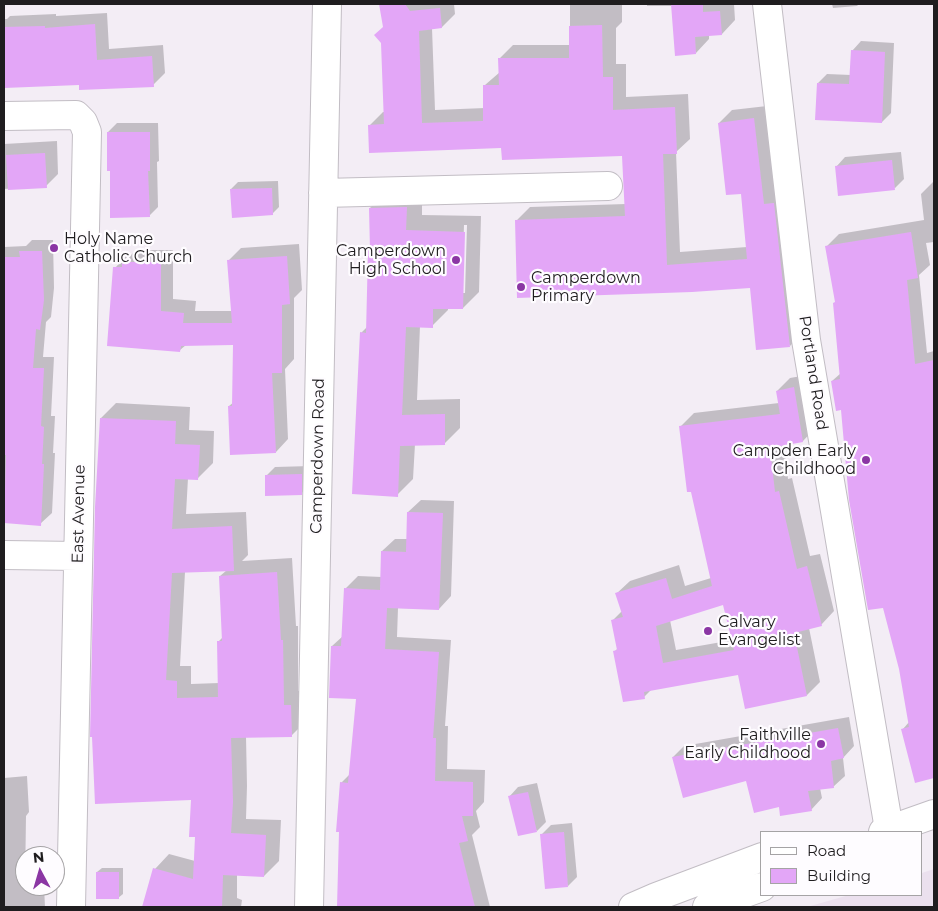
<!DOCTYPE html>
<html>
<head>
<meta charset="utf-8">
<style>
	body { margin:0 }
	#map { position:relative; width:938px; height:911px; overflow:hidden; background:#f3edf5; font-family:Montserrat,sans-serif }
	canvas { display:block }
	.frame { position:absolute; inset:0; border:5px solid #1f1d1f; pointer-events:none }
	.legend { position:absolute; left:760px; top:831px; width:162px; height:65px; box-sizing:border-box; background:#fefcff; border:1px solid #a5a3a5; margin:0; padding:6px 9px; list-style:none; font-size:15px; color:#1f1d1f }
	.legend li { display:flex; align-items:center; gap:10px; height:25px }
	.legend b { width:25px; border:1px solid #a5a3a5 }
	.north { position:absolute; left:15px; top:846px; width:50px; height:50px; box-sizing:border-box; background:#fefcff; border:1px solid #a5a3a5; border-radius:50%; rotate:354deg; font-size:14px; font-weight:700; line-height:20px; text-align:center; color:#1f1d1f }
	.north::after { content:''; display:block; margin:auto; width:18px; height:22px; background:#8b36a4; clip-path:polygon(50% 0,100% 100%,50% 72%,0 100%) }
</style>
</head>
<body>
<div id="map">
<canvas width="938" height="911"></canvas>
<div class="frame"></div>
<ul class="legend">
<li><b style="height:6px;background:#fff"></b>Road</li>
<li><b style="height:14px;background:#e3a6f7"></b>Building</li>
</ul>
<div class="north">N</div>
</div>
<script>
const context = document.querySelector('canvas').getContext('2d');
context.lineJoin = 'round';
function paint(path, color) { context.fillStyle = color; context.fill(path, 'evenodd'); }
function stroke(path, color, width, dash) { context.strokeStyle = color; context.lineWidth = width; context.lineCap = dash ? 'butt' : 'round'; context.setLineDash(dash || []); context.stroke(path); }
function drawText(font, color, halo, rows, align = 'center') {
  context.font = font + ' Montserrat,sans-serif'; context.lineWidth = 4.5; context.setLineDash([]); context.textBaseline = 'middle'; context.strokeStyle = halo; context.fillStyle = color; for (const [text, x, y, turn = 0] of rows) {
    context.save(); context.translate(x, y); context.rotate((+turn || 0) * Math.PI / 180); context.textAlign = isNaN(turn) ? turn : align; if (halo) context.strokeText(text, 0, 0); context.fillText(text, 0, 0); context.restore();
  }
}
paint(new Path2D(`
	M 934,869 L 934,907 L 807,907 L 849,895 L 922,895 L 922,873 Z`), '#ebe0ee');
paint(new Path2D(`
	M 381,4 L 454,4 L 455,14 L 442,27 L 432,28 L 435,110 L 485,108 L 485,85 L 500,72 L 499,59 L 513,45 L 570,45 L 570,4 L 622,4 L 622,22 L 616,28 L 616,64 L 626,64 L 626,97 L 688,94 L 690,139 L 676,152 L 680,252 L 747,247 L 742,192 L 719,123 L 732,110 L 767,106 L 803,332 L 790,346 L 751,286 L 692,291 L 516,221 L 530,207 L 626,204 L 624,154 L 503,147 L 369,126 L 383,112 L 385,112 L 384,27 Z
	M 647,4 L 734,4 L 735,20 L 722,34 L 709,35 L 709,39 L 696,53 L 672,6 L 647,6 Z
	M 832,4 L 859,4 L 857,6 L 833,8 Z
	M 107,13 L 109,49 L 163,45 L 165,73 L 153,85 L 80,84 L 4,87 L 4,19 L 7,19 L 10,16 L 56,14 L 56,16 Z
	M 861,41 L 894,43 L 891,113 L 882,122 L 818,83 L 827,74 L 851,75 L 852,51 Z
	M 117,123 L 158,123 L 159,161 L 157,162 L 158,207 L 149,216 L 111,170 L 108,132 Z
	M 57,141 L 58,174 L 46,186 L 4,189 L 4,144 Z
	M 901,152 L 904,179 L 895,188 L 836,167 L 845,157 Z
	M 278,181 L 279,207 L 272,214 L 231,189 L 238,182 Z
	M 933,182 L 934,182 L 934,242 L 926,243 L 930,265 L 919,275 L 927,353 L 934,351 L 934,777 L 916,781 L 903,729 L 909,722 L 900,669 L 842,409 L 832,381 L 841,373 L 836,301 L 827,246 L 839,234 L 924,220 L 921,194 Z
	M 422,191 L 422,215 L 481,216 L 479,292 L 463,308 L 448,308 L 448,310 L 432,326 L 420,326 L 417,400 L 460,399 L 460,428 L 445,443 L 415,444 L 413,479 L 397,495 L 361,333 L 367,327 L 369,250 L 371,248 L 370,208 L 386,192 ZM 464,225 L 467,225 L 465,293 L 462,293 Z
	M 32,240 L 53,240 L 54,288 L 51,317 L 46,322 L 43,357 L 54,357 L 51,416 L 55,416 L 53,453 L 55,453 L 52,513 L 40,524 L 4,522 L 4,247 L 26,246 Z
	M 299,244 L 302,290 L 294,298 L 294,359 L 285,369 L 288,439 L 276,452 L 229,406 L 234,402 L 234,344 L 186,345 L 180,350 L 115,268 L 127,255 L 131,255 L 136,250 L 173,250 L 173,299 L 196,301 L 195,311 L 232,311 L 229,260 L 241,248 Z
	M 807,375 L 816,427 L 803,441 L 784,444 L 788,479 L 792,478 L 810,556 L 820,554 L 834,611 L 821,625 L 809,628 L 820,682 L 807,695 L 739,673 L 652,689 L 644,697 L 615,651 L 618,648 L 613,620 L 622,611 L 616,594 L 630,581 L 679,565 L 685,586 L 711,578 L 680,427 L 694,413 L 779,403 L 777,391 L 790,378 ZM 724,604 L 733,640 L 676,650 L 670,620 Z
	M 116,403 L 190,407 L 189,430 L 214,431 L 213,463 L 198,478 L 188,478 L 186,514 L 246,512 L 248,555 L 242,561 L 292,558 L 296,626 L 298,626 L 298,691 L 306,691 L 306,721 L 291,736 L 246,736 L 247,786 L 246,819 L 281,820 L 279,861 L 264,876 L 237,874 L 237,898 L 242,900 L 241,907 L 143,907 L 155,869 L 169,854 L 195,861 L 196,836 L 192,799 L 101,418 ZM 227,570 L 220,576 L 223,637 L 219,641 L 219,683 L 191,684 L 191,666 L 180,666 L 185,572 Z
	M 311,466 L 310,484 L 301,494 L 266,476 L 275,467 Z
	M 421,500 L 454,501 L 451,596 L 439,609 L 398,608 L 397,637 L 451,640 L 445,726 L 448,726 L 447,769 L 485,770 L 484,802 L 476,811 L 480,827 L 472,835 L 490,907 L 428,907 L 409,836 L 407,901 L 401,907 L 339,907 L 341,783 L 350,774 L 358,698 L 332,646 L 343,636 L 346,588 L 358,576 L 382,577 L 382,551 L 395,539 L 407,539 L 408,512 Z
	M 849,717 L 854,746 L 843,758 L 845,776 L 833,787 L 820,788 L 822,798 L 811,810 L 780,805 L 747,779 L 673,757 L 684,746 Z
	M 4,766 L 4,778 L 27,776 L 29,812 L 26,816 L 25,886 L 44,886 L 45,907 L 4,907 Z
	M 537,783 L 546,822 L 537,831 L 509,797 L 518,787 Z
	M 572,823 L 577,877 L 568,886 L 541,835 L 551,825 Z
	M 102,868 L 123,868 L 123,894 L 118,898 L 97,872 Z`), '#0003');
paint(new Path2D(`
	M 379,4 L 405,4 L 410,11 L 440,8 L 442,28 L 419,31 L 422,123 L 483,121 L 483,85 L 499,85 L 498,58 L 569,58 L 569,26 L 602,25 L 603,77 L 613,77 L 613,110 L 675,107 L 677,154 L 663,154 L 667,265 L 747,259 L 741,194 L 726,195 L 718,123 L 754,118 L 764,204 L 774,203 L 790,347 L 756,350 L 750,288 L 692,292 L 517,298 L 515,220 L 625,216 L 622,156 L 502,160 L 501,148 L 369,153 L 368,125 L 384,124 L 381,43 L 374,35 L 383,27 Z
	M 671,4 L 703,4 L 703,12 L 720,11 L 722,35 L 695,37 L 696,54 L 675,56 Z
	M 95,24 L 97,60 L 152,56 L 154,87 L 79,90 L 79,85 L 4,88 L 4,27 L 45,26 L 45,28 Z
	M 851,50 L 885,52 L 882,123 L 815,120 L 817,83 L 849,84 Z
	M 107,132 L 150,132 L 150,171 L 148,171 L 150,217 L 110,218 L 110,171 L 107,171 Z
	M 45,153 L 47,188 L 8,190 L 6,155 Z
	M 892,160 L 895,190 L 838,196 L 835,166 Z
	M 272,188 L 273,215 L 232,218 L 230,189 Z
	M 407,207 L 406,230 L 465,232 L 463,309 L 433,309 L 433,328 L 406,327 L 402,415 L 445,414 L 445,445 L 400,446 L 398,497 L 352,494 L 360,332 L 366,333 L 368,250 L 370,250 L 369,208 Z
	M 911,232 L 918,278 L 907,280 L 915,364 L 934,360 L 934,778 L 915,783 L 901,729 L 909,727 L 899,669 L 883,608 L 868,610 L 849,500 L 841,410 L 836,411 L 831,381 L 840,379 L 833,303 L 835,302 L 825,246 Z
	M 19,251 L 42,251 L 44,300 L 40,330 L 36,329 L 33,368 L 44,368 L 41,426 L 44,427 L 42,464 L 44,464 L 41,526 L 4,523 L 6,455 L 4,455 L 4,257 L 20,257 Z
	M 287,256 L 290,304 L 282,305 L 282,373 L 272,373 L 276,453 L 230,455 L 228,406 L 232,406 L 233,345 L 181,346 L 180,352 L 107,346 L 113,267 L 122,267 L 122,262 L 161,262 L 161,311 L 184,313 L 183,323 L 232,323 L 227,260 Z
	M 794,387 L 803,442 L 770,448 L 775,492 L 779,491 L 797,569 L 807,566 L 822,626 L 794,633 L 807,696 L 745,709 L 738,675 L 644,692 L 645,699 L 623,702 L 613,651 L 617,650 L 611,620 L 623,617 L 615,593 L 666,578 L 672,599 L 712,586 L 691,492 L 687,492 L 679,426 L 780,414 L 776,391 ZM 723,605 L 734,650 L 663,663 L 656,626 Z
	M 100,418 L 176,421 L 175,444 L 200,445 L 198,480 L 175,479 L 172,529 L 232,526 L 234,571 L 172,573 L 166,680 L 177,681 L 177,698 L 218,697 L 217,641 L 222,641 L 219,576 L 277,572 L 281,640 L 283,640 L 284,705 L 291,705 L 292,737 L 231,738 L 233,802 L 231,833 L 266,835 L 264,877 L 223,875 L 222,907 L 142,907 L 153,868 L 193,879 L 195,837 L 189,837 L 191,800 L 95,804 L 92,737 L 90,737 L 95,507 Z
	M 302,474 L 302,495 L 265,496 L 265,475 Z
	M 407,512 L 443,513 L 439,610 L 387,608 L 385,649 L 439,652 L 433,738 L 436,738 L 435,781 L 473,782 L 473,816 L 462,816 L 468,841 L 459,843 L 475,907 L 337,907 L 339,832 L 336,832 L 340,782 L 348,783 L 356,699 L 329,698 L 331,646 L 341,646 L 344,588 L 380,590 L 381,551 L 406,552 Z
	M 838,728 L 844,758 L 831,761 L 834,788 L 808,791 L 812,811 L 780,816 L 779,807 L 754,813 L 746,781 L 683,798 L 672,757 Z
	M 528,792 L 537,832 L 518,836 L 508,796 Z
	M 564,832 L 568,887 L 545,889 L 540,834 Z
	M 96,872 L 119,872 L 119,899 L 96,899 Z`), '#e3a6f7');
const minor = new Path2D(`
	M 767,4 L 806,340 L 889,829
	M 4,116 L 76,115 L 83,122 L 87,132 L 71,907
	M 323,193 L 608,186
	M 4,555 L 78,556
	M 309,907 L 327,4`);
const major = new Path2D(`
	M 883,832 L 934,814
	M 633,907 L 656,897 L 762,857
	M 707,907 L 762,887`);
stroke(minor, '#c2bdc4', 30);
stroke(major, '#c2bdc4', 30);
stroke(minor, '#fff', 28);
stroke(major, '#fff', 28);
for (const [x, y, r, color] of [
	[54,248,5,"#8b36a4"],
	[456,260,5,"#8b36a4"],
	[521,287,5,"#8b36a4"],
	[866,460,5,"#8b36a4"],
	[708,631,5,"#8b36a4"],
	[821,744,5,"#8b36a4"]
]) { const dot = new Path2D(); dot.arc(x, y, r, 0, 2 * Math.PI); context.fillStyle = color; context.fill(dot); stroke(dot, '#fefcff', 2); }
drawText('16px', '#1f1d1f', '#fefcff', [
	["Holy Name",64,239],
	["Catholic Church",64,257],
	["Camperdown",446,251,"right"],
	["High School",446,269,"right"],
	["Camperdown",531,278],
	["Primary",531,296],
	["Campden Early",856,451,"right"],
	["Childhood",856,469,"right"],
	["Calvary",718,622],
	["Evangelist",718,640],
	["Faithville",811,735,"right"],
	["Early Childhood",811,753,"right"]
], 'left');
drawText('16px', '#1f1d1f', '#fefcff', [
	["Portland Road",813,373,81],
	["Camperdown Road",318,456,-89],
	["East Avenue",79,514,-89]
]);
</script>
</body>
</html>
